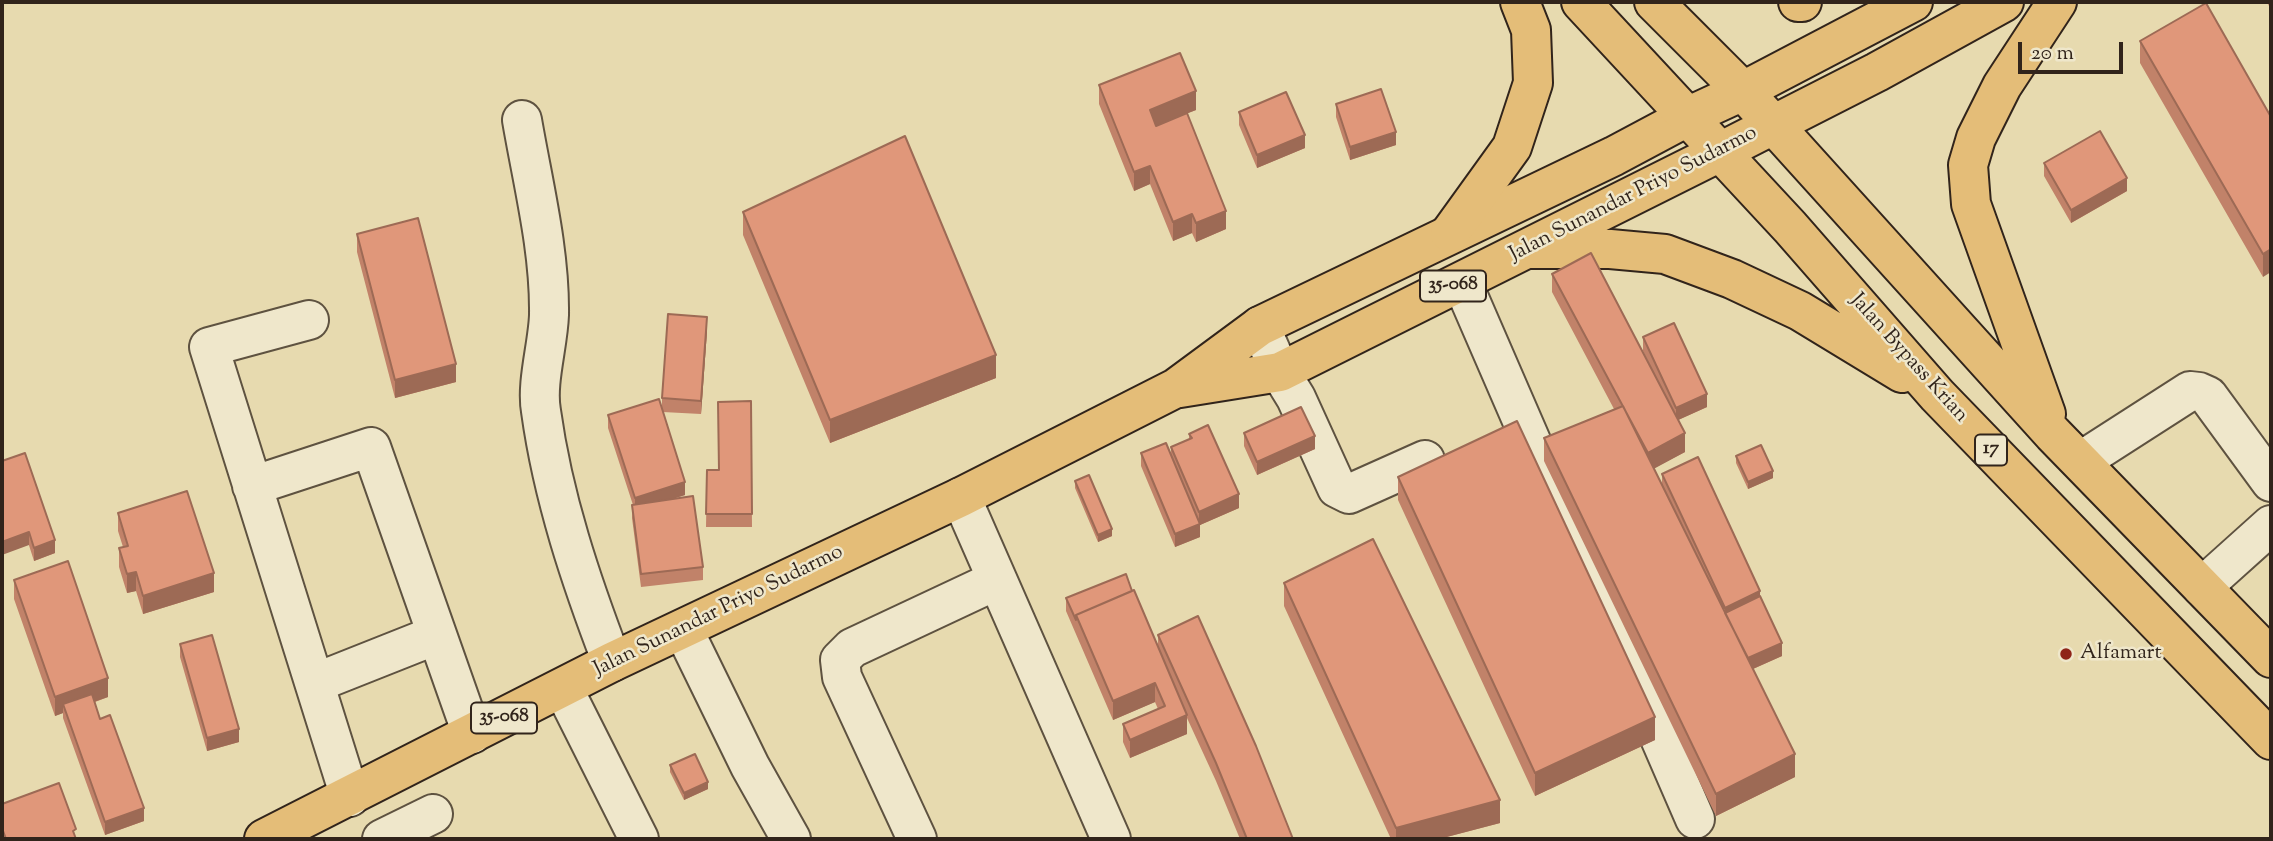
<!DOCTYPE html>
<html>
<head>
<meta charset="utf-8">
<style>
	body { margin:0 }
	#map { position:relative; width:2273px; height:841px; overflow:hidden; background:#e7daaf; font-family:"Sorts Mill Goudy",serif }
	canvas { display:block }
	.frame { position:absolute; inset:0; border:4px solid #31241b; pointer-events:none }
	.scale { position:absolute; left:2018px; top:42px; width:105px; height:32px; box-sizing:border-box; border:4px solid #31241b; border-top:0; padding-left:9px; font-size:21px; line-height:24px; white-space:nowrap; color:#31241b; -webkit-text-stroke:5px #efe7cb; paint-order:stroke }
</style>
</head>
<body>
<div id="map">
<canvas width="2273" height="841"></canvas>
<div class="frame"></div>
<div class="scale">20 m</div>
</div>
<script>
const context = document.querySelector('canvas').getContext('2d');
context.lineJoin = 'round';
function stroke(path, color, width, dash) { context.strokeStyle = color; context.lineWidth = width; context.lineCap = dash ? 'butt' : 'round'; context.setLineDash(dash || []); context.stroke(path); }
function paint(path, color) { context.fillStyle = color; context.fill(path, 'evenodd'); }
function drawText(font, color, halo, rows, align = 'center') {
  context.font = font + ' "Sorts Mill Goudy",serif'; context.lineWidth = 5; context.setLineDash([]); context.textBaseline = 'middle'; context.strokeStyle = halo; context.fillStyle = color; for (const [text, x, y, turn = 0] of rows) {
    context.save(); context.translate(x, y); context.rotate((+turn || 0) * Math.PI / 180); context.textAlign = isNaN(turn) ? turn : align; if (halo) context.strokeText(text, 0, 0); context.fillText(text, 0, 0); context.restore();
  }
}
const minor = new Path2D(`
	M 522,120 C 533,184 550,250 549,315 C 548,345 536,383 541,411 C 553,498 581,581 612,662
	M 1462,282 L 1695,819
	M 309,320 L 209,347 L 350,797
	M 1260,326 L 1280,372 L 1296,398 L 1337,488 L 1349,494 L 1425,460
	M 2081,461 L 2190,391 L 2199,392 L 2208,396 L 2271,482
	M 252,486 L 371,447 L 472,734
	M 961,497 L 1111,839
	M 2202,587 L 2271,525
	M 683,629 L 750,766 L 791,839
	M 315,683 L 436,635
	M 563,688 L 639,839
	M 382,839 L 433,814
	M 917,839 L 842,677 L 840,660 L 852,648 L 997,580`);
const major = new Path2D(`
	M 1180,388 L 1280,372 L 1720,152
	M 264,839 L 612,662 L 961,497 L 1176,388 L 1260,326 L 1614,156 L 1689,116`);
const highway = new Path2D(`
	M 1581,2 L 1790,227 L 1937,395 L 2271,740
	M 1654,2 L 1743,91 L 2053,434 L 2271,658
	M 1798,2 L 1802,2
	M 1689,116 L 1743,91 L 1913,2
	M 1720,152 L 1877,72 L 2004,2
	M 1450,233 L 1512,147 L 1533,83 L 1531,30 L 1520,2
	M 1528,249 L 1610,249 L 1665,254 L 1732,279 L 1800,311 L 1902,373
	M 2046,414 L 1971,204 L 1968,165 L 1976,138 L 2002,86 L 2057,2`);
stroke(minor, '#5e5240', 42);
stroke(major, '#31241b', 42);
stroke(highway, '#31241b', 42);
stroke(minor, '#efe7cb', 38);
stroke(major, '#e4bd78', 38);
stroke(highway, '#e4bd78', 38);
paint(new Path2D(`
	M 2267,2 L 2271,2 L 2271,10 Z
	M 2140,41 L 2271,117 L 2263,277 L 2140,63 Z
	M 1099,85 L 1196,110 L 1156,125 L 1226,229 L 1196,242 L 1192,233 L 1173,241 L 1150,184 L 1134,191 L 1099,104 Z
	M 1336,104 L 1396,145 L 1350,160 L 1336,117 Z
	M 1239,112 L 1305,148 L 1257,168 L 1239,125 Z
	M 2044,163 L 2127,191 L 2071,223 L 2044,176 Z
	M 743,212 L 996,378 L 830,443 L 743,235 Z
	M 357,234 L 456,382 L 395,398 L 357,252 Z
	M 1552,274 L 1652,370 L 1643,351 L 1643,337 L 1707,407 L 1678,420 L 1685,452 L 1654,468 L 1662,485 L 1662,474 L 1760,596 L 1782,656 L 1753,669 L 1795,777 L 1716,816 L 1544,461 L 1544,438 L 1614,409 L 1552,292 Z
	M 707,331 L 701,414 L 663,412 L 685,495 L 669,500 L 703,567 L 703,580 L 641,587 L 632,518 L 633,505 L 608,428 L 608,415 L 662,410 L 662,398 Z
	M 751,401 L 752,527 L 706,527 L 707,470 L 719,470 Z
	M 1244,433 L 1315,449 L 1257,475 L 1244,446 Z
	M 1189,434 L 1239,508 L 1200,525 L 1200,537 L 1175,547 L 1141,466 L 1141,453 L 1171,455 L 1171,447 L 1189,439 Z
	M 1736,456 L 1773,478 L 1748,489 L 1736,463 Z
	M 2,461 L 55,553 L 34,561 Z
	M 1398,477 L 1655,740 L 1535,796 L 1398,500 Z
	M 1075,481 L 1112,536 L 1098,542 L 1075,488 Z
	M 118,513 L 214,592 L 143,614 L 136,591 L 127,593 L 119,567 L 119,548 L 123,547 L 118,531 Z
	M 14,580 L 108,697 L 95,702 L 100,719 L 144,821 L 105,835 L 63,718 L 63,713 L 55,716 L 14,599 Z
	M 1284,583 L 1500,823 L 1439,839 L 1391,839 L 1284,606 Z
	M 1132,591 L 1158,645 L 1158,635 L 1293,839 L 1240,839 L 1216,781 L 1187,718 L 1187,734 L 1130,758 L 1123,742 L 1123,724 L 1158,709 L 1155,702 L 1113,720 L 1066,611 L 1066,598 Z
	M 180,644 L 239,742 L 207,751 L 180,657 Z
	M 670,765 L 708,789 L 684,800 L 670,772 Z
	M 2,804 L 76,839 L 2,839 Z`), '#c18269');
paint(new Path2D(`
	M 1196,91 L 1196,110 L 1150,128 L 1150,110 Z
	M 1396,132 L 1396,145 L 1350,160 L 1350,147 Z
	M 1305,135 L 1305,148 L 1257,168 L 1257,155 Z
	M 1150,166 L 1150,184 L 1134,191 L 1134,172 Z
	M 2127,178 L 2127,191 L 2071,223 L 2071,210 Z
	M 1226,211 L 1226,229 L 1196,242 L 1196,223 Z
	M 1192,214 L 1192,233 L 1173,241 L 1173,222 Z
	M 2271,249 L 2271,272 L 2263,277 L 2263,254 Z
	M 707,317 L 707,331 L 701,414 L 701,401 Z
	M 996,355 L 996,378 L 830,443 L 830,420 Z
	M 456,364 L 456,382 L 395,398 L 395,380 Z
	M 1707,394 L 1707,407 L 1676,421 L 1676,408 Z
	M 1685,433 L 1685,452 L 1648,472 L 1648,453 Z
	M 1315,436 L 1315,449 L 1257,475 L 1257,462 Z
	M 1773,471 L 1773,478 L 1748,489 L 1748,482 Z
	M 685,482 L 685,495 L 635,511 L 635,498 Z
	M 1239,494 L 1239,508 L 1200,525 L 1200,537 L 1175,547 L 1175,534 L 1199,524 L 1199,512 Z
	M 1112,529 L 1112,536 L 1098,542 L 1098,535 Z
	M 29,532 L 29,545 L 2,555 L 2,542 Z
	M 55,540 L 55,553 L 34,561 L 34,548 Z
	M 136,572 L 136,591 L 127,593 L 127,574 Z
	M 214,573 L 214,592 L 143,614 L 143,596 Z
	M 1760,591 L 1760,609 L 1725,613 L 1725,608 Z
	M 1782,643 L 1782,656 L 1746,672 L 1746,659 Z
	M 108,678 L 108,697 L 65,712 L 63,704 L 63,713 L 55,716 L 55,697 Z
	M 1155,683 L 1155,702 L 1113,720 L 1113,701 Z
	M 1187,715 L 1187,734 L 1130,758 L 1130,740 Z
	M 1655,717 L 1655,740 L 1535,796 L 1535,773 Z
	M 239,729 L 239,742 L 207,751 L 207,738 Z
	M 1795,754 L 1795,777 L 1716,816 L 1716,794 Z
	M 708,782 L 708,789 L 684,800 L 684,793 Z
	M 1500,800 L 1500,823 L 1439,839 L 1396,839 L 1396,828 Z
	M 144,808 L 144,821 L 105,835 L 105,822 Z`), '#9d6a55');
const building = new Path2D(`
	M 2206,3 L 2271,117 L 2271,249 L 2263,254 L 2140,41 Z
	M 1180,53 L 1196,91 L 1150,110 L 1156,126 L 1187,113 L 1226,211 L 1196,223 L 1192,214 L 1173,222 L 1150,166 L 1134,172 L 1099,85 Z
	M 1381,89 L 1396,132 L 1350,147 L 1336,104 Z
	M 1286,92 L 1305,135 L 1257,155 L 1239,112 Z
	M 2100,131 L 2127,178 L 2071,210 L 2044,163 Z
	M 905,136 L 996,355 L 830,420 L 743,212 Z
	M 418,218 L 456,364 L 395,380 L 357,234 Z
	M 1591,253 L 1685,433 L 1648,453 L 1552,274 Z
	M 668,314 L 707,317 L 701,401 L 662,398 Z
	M 1674,323 L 1707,394 L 1676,408 L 1643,337 Z
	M 659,399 L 685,482 L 635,498 L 608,415 Z
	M 751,401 L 752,514 L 706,514 L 707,470 L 719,470 L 718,402 Z
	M 1623,406 L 1795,754 L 1716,794 L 1544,438 Z
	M 1301,407 L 1315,436 L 1257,462 L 1244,433 Z
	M 1517,421 L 1655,717 L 1535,773 L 1398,477 Z
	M 1208,425 L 1239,494 L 1199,512 L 1171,447 L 1192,438 L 1189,434 Z
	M 1166,443 L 1200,524 L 1175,534 L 1141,453 Z
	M 1761,445 L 1773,471 L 1748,482 L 1736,456 Z
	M 25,453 L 55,540 L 34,548 L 29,532 L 2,542 L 2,461 Z
	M 1698,457 L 1760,591 L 1725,608 L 1662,474 Z
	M 1089,475 L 1112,529 L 1098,535 L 1075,481 Z
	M 187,491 L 214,573 L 143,596 L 136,572 L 127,574 L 119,548 L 128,546 L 118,513 Z
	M 693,496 L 703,567 L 641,574 L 632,505 Z
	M 1373,539 L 1500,800 L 1396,828 L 1284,583 Z
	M 68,561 L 108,678 L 55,697 L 14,580 Z
	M 1126,574 L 1132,591 L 1076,615 L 1076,620 L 1066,598 Z
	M 1134,590 L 1187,715 L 1130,740 L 1123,724 L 1165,706 L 1155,683 L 1113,701 L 1076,615 Z
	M 1760,596 L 1782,643 L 1748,658 L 1725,613 Z
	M 1198,616 L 1256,746 L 1293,839 L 1247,839 L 1216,763 L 1158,635 Z
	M 212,635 L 239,729 L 207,738 L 180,644 Z
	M 92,694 L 100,719 L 110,715 L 144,808 L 105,822 L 63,704 Z
	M 695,754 L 708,782 L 684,793 L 670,765 Z
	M 59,783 L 76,829 L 73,831 L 76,839 L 6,839 L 2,828 L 2,804 Z`);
paint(building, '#e0977a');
stroke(building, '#9d6a55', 2);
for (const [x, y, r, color] of [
	[2066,654,7,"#8f2418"]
]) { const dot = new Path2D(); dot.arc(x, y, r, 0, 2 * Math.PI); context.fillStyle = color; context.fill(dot); stroke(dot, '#efe7cb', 2.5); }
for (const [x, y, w] of [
	[1453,286,66],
	[1991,450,32],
	[504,718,66]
]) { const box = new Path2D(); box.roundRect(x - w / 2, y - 15.5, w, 31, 5); context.fillStyle = '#efe7cb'; context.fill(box); stroke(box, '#31241b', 2); }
drawText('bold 19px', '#31241b', null, [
	["35-068",1453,286],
	["17",1991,450],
	["35-068",504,718]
]);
drawText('21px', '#31241b', '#efe7cb', [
	["Jalan Sunandar Priyo Sudarmo",1634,195,-27],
	["Jalan Bypass Krian",1908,359,48],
	["Jalan Sunandar Priyo Sudarmo",719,612,-26]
]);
drawText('21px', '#31241b', '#efe7cb', [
	["Alfamart",2080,654]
], 'left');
</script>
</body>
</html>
